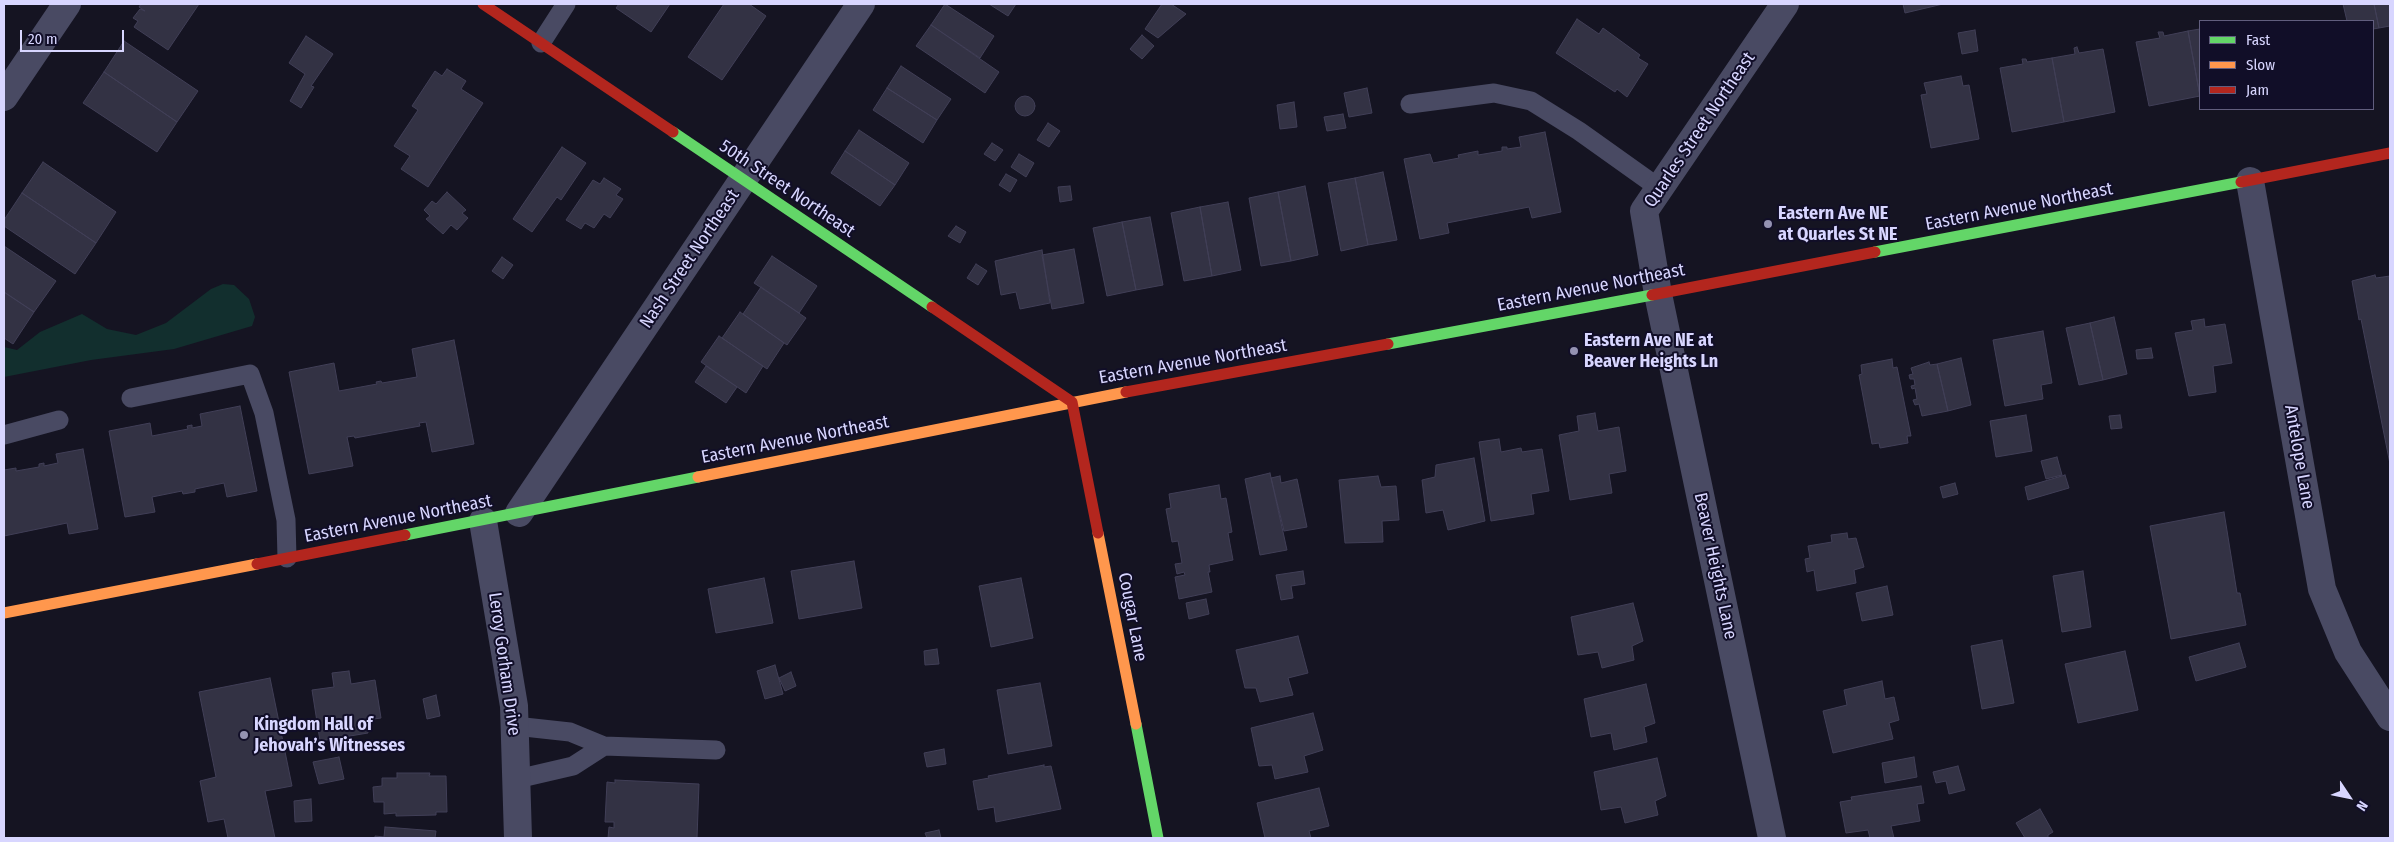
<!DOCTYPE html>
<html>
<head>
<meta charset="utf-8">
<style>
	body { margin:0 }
	#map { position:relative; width:2394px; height:842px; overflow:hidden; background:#151422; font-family:"Fira Sans Condensed",sans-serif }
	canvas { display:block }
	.frame { position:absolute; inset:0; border:5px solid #d8d6ff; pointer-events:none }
	.legend { position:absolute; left:2199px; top:20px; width:175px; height:90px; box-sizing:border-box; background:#110e28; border:1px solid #615e7e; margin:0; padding:6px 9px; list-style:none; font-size:15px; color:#d8d6ff }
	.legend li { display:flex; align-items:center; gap:10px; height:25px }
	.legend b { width:25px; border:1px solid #615e7e }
	.north { position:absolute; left:2324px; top:772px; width:50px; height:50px; -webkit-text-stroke:4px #110e28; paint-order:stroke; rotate:124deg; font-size:14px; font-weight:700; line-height:20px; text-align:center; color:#d8d6ff }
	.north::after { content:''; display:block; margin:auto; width:18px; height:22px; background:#d8d6ff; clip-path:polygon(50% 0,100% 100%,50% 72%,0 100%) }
	.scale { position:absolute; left:20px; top:30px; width:104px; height:22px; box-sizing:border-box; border:2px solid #d8d6ff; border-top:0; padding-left:6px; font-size:15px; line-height:18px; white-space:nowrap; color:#d8d6ff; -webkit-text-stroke:4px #110e28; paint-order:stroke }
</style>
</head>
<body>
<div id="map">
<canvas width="2394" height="842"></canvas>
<div class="frame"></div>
<ul class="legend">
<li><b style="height:6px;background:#63d668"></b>Fast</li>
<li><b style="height:6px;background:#ff974d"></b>Slow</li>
<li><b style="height:6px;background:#b3261e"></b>Jam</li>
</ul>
<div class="north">N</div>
<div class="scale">20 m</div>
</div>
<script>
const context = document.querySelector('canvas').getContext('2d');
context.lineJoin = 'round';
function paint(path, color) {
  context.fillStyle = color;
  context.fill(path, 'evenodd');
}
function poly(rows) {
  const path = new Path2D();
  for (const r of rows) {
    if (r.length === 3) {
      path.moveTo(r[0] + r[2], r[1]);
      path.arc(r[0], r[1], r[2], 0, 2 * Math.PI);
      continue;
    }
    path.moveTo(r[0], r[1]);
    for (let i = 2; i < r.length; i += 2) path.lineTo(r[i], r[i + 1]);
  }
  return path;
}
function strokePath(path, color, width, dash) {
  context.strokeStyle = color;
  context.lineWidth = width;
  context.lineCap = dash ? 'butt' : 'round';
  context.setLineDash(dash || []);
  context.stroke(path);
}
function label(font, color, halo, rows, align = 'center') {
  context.font = font + ' "Fira Sans Condensed",sans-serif';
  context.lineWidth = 4;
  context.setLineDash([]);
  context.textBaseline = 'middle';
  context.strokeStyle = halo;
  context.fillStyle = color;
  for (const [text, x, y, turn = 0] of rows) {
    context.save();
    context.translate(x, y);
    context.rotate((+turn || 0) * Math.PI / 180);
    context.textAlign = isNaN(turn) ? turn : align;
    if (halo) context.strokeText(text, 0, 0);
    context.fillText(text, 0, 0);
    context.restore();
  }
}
paint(poly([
	[223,284,234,285,249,299,255,317,252,326,174,349,91,360,4,377,4,347,17,350,40,332,82,314,107,329,136,335,166,323,211,289]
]), '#122f2e');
const building = poly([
	[141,4,199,4,168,50,134,27,138,21,133,18,140,9,145,11,139,7,141,4],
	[619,4,670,4,651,32,616,8,619,4],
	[724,4,749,4,766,16,722,80,688,57,724,4],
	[945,4,994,36,980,58,931,25,945,4],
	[989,4,1016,4,1008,16,989,4],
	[1162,4,1171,4,1186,14,1158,38,1145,29,1162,4],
	[1903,4,1943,4,1905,13,1903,4],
	[2343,4,2374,4,2379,28,2373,29,2373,21,2347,21,2343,4],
	[2374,4,2390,4,2390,26,2379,28,2374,4],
	[1577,19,1599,34,1603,28,1640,55,1638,58,1648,64,1627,97,1617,89,1615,92,1556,53,1577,19],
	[931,25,999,72,985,93,916,46,931,25],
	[2200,29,2200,96,2188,31,2200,29],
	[1975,30,1978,51,1962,54,1958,33,1975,30],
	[2188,31,2200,96,2149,106,2136,42,2160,38,2158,32,2163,32,2164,36,2188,31],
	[1142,35,1154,46,1142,59,1130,49,1142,35],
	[306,36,333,54,311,86,314,87,301,108,290,101,305,74,289,63,306,36],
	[124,41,198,91,177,122,104,72,124,41],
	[2077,47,2079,53,2103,49,2115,112,2064,122,2052,58,2075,54,2074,48,2077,47],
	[2052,58,2064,122,2012,132,2000,68,2023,64,2022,59,2026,59,2027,62,2052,58],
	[901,66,951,99,937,120,887,88,901,66],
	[447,69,466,81,461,89,483,103,428,187,401,169,410,156,394,146,418,110,412,106,435,71,442,76,447,69],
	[104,72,177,122,157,152,83,103,104,72],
	[1961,76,1963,86,1969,85,1979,139,1931,148,1921,95,1927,94,1924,83,1961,76],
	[887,88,937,120,923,143,873,110,887,88],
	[1367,88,1372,113,1349,117,1344,93,1367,88],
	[1025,106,10],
	[1294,102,1297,127,1280,129,1277,105,1294,102],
	[1343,114,1346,128,1327,131,1324,117,1343,114],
	[1048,123,1060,131,1049,147,1037,140,1048,123],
	[859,130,909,163,895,185,845,151,859,130],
	[1545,132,1561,212,1532,218,1529,207,1447,223,1449,233,1420,239,1404,159,1430,154,1433,163,1459,158,1458,155,1478,151,1478,155,1502,151,1502,147,1507,147,1507,149,1521,147,1519,137,1545,132],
	[992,143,1003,150,995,161,984,154,992,143],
	[562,147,586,163,561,200,557,197,532,232,513,219,562,147],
	[845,151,895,185,880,206,831,173,845,151],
	[1019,154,1034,163,1026,177,1011,167,1019,154],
	[43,162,116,212,96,243,22,193,43,162],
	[1383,172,1397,240,1368,245,1355,178,1383,172],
	[1006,174,1017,180,1010,192,999,185,1006,174],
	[604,178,621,189,616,195,623,199,610,218,604,214,594,228,585,223,581,229,566,220,593,180,600,184,604,178],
	[1355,178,1368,245,1341,251,1328,183,1355,178],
	[1070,186,1072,200,1060,202,1058,187,1070,186],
	[1305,186,1318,255,1291,261,1278,192,1305,186],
	[447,192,466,210,462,213,468,218,457,230,451,225,443,234,426,219,430,216,424,210,432,201,436,204,447,192],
	[1278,192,1291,261,1261,266,1249,198,1278,192],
	[22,193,96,243,75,274,4,226,4,220,22,193],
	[1228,202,1241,270,1212,276,1200,207,1228,202],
	[1200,207,1212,276,1184,281,1171,213,1200,207],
	[1150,217,1163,285,1136,290,1122,222,1150,217],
	[1122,222,1136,290,1107,296,1093,228,1122,222],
	[956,226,966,232,960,243,948,236,956,226],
	[4,246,56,281,34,312,4,292,4,246],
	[1074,249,1084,303,1052,309,1042,255,1074,249],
	[1042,250,1050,303,1020,309,1016,292,1001,295,995,261,1042,250],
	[772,256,817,286,799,313,754,283,772,256],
	[502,257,513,265,503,279,492,271,502,257],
	[976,264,987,271,978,285,967,278,976,264],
	[2375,275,2376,278,2390,276,2390,464,2361,319,2359,320,2352,281,2375,275],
	[761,287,806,318,787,345,743,314,761,287],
	[4,292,34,312,13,344,4,338,4,292],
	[740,312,784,343,767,369,722,338,740,312],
	[2114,317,2127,374,2103,380,2090,323,2114,317],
	[2204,319,2205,327,2225,324,2232,363,2213,366,2216,392,2189,396,2175,333,2193,330,2191,321,2204,319],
	[2090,323,2103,380,2079,385,2066,328,2090,323],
	[2043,331,2052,383,2041,385,2043,399,2005,406,1993,340,2043,331],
	[719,336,763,366,746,393,701,362,719,336],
	[454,340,474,444,432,452,426,422,419,423,420,426,355,438,354,436,347,437,353,466,309,474,289,372,334,363,339,391,377,384,376,382,381,381,382,383,417,377,412,349,454,340],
	[2151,348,2153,358,2137,359,2136,350,2151,348],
	[1961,358,1971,405,1948,411,1937,364,1961,358],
	[1892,359,1893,368,1897,367,1911,436,1907,436,1908,443,1880,448,1879,443,1872,444,1859,375,1862,374,1861,365,1892,359],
	[1929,362,1930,365,1937,364,1948,411,1922,416,1919,404,1915,405,1913,400,1917,399,1915,388,1912,389,1911,386,1915,385,1914,379,1910,379,1909,375,1913,374,1911,368,1929,362],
	[706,366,737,387,726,403,695,382,706,366],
	[240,406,257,491,227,497,224,483,195,489,195,492,183,494,182,491,152,497,155,512,125,517,109,431,150,423,152,436,188,429,187,426,192,425,192,428,202,426,200,414,240,406],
	[1595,413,1598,431,1619,427,1626,471,1609,474,1612,493,1570,500,1559,435,1579,431,1577,416,1595,413],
	[2026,415,2032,451,1996,457,1990,421,2026,415],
	[2120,415,2122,428,2111,429,2109,416,2120,415],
	[1499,439,1501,452,1521,448,1522,452,1542,449,1549,491,1531,494,1534,514,1491,521,1479,442,1499,439],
	[83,449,98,529,69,534,67,523,4,536,4,470,16,468,16,471,39,467,39,464,44,463,44,466,58,463,56,454,83,449],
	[2057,457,2062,475,2046,479,2041,461,2057,457],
	[1474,458,1485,521,1448,530,1443,510,1426,513,1422,480,1435,477,1436,465,1474,458],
	[1270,473,1287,550,1260,555,1245,479,1270,473],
	[2065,475,2069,488,2028,500,2025,487,2065,475],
	[1280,476,1281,483,1297,479,1307,527,1284,531,1271,478,1280,476],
	[1378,476,1381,487,1396,486,1399,520,1382,521,1383,542,1345,543,1339,480,1378,476],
	[1955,483,1958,494,1943,498,1940,487,1955,483],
	[1219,485,1221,499,1226,498,1232,532,1228,533,1233,560,1209,565,1210,572,1208,572,1212,592,1179,599,1175,577,1185,575,1184,572,1177,574,1175,564,1182,563,1178,541,1172,542,1166,509,1171,508,1169,494,1219,485],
	[2224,512,2237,593,2240,593,2246,625,2171,639,2150,526,2224,512],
	[1847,533,1848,539,1856,538,1864,567,1854,570,1856,583,1817,591,1814,570,1807,572,1805,559,1810,558,1808,546,1832,542,1831,535,1847,533],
	[854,561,862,608,799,619,791,571,854,561],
	[1303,571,1305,584,1291,586,1293,598,1281,600,1276,575,1303,571],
	[2083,571,2091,627,2062,632,2053,576,2083,571],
	[764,578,773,623,716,633,708,589,764,578],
	[1021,578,1033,638,991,647,979,586,1021,578],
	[1887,586,1893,615,1862,621,1856,593,1887,586],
	[1206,599,1209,614,1189,619,1186,603,1206,599],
	[1633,603,1643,641,1632,646,1634,660,1602,668,1598,652,1578,655,1571,617,1633,603],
	[1298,636,1308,673,1288,678,1293,695,1260,702,1256,688,1245,688,1236,650,1298,636],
	[2002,640,2014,703,1982,709,1971,646,2002,640],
	[2239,643,2246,667,2196,681,2189,657,2239,643],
	[937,649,939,664,925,665,924,651,937,649],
	[2125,651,2138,710,2078,723,2065,664,2125,651],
	[775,665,783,694,765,699,757,671,775,665],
	[349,671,351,684,375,680,381,718,366,720,368,733,320,741,312,690,334,687,332,673,349,671],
	[791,672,796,686,785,691,779,678,791,672],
	[270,678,292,786,265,791,275,838,228,838,224,819,208,822,200,781,216,777,199,692,270,678],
	[1882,681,1885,699,1894,697,1899,720,1889,723,1893,739,1833,753,1823,711,1847,705,1844,690,1882,681],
	[1040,683,1052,746,1008,754,997,690,1040,683],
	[1646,684,1655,723,1644,727,1647,742,1614,750,1611,733,1591,737,1584,699,1646,684],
	[436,695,440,716,427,719,423,699,436,695],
	[1313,713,1323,750,1304,756,1308,772,1275,779,1272,765,1259,766,1251,728,1313,713],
	[944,749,946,764,927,767,924,753,944,749],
	[339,757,344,779,319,784,313,762,339,757],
	[1914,757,1917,777,1885,783,1882,763,1914,757],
	[1657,758,1666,796,1655,801,1658,815,1625,823,1621,807,1601,810,1594,772,1657,758],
	[1044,765,1044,767,1051,766,1061,809,996,822,994,807,978,810,973,781,989,778,988,776,1044,765],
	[1958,766,1965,790,1949,794,1946,781,1936,783,1933,772,1958,766],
	[397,773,430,773,429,776,446,776,447,812,436,812,436,815,396,816,396,813,384,814,384,802,374,802,373,787,382,786,382,778,397,778,397,773],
	[615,780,699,784,697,838,608,838,609,827,614,828,614,822,605,822,607,782,615,783,615,780],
	[1921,786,1924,803,1917,804,1920,821,1891,826,1894,838,1870,838,1868,830,1846,833,1840,802,1852,800,1851,797,1921,786],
	[1319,788,1329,826,1309,831,1311,838,1265,838,1257,803,1319,788],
	[311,799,312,821,295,822,294,801,311,799],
	[2040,809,2053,832,2048,835,2048,838,2025,838,2016,823,2040,809],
	[385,827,436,831,435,838,375,838,375,836,384,837,385,827],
	[939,830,941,838,927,838,925,833,939,830]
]);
paint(building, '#333244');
strokePath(building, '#413f57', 1);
strokePath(poly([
	[541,43,566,4],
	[1410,104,1494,93,1531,101,1579,131,1659,188],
	[131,398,250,374,264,413,286,520,287,558],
	[4,435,59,420],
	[515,726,570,732,604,746,573,766,517,779],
	[604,746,716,750]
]), '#494a63', 19);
strokePath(poly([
	[4,97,67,4],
	[2250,181,2322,589,2348,652,2390,717],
	[519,513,861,4],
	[483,521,514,706,518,838],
	[1772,838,1658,294,1644,211,1785,4]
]), '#494a63', 28);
strokePath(poly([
	[673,132,932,307],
	[1875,252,2241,182],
	[1388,344,1652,295],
	[405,535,698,477],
	[1136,724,1158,838]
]), '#63d668', 11);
strokePath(poly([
	[698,477,1126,392],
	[1098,533,1136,724],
	[4,613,257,564]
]), '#ff974d', 11);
strokePath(poly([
	[483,4,673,132],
	[2241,182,2390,153],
	[1652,295,1875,252],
	[932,307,1072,402,1098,533],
	[1126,392,1388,344],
	[257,564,405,535]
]), '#b3261e', 11);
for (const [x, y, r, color] of [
	[1768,224,5,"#9492b2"],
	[1574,351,5,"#9492b2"],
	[244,735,5,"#9492b2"]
]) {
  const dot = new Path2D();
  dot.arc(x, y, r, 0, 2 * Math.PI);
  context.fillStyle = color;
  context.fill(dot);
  strokePath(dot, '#110e28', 2);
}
label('18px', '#d8d6ff', '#110e28', [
	["Quarles Street Northeast",1700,130,-56],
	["50th Street Northeast",787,189,34],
	["Eastern Avenue Northeast",2019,207,-11],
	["Nash Street Northeast",690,259,-56],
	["Eastern Avenue Northeast",1591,288,-11],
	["Eastern Avenue Northeast",1193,362,-10],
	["Eastern Avenue Northeast",795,440,-11],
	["Antelope Lane",2299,457,80],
	["Eastern Avenue Northeast",398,519,-11],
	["Beaver Heights Lane",1715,566,78],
	["Cougar Lane",1132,617,79],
	["Leroy Gorham Drive",504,664,82]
]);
label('bold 18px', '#d8d6ff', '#110e28', [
	["Eastern Ave NE",1778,214],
	["at Quarles St NE",1778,235],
	["Eastern Ave NE at",1584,341],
	["Beaver Heights Ln",1584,362],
	["Kingdom Hall of",254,725],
	["Jehovah’s Witnesses",254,746]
], 'left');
</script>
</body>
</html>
